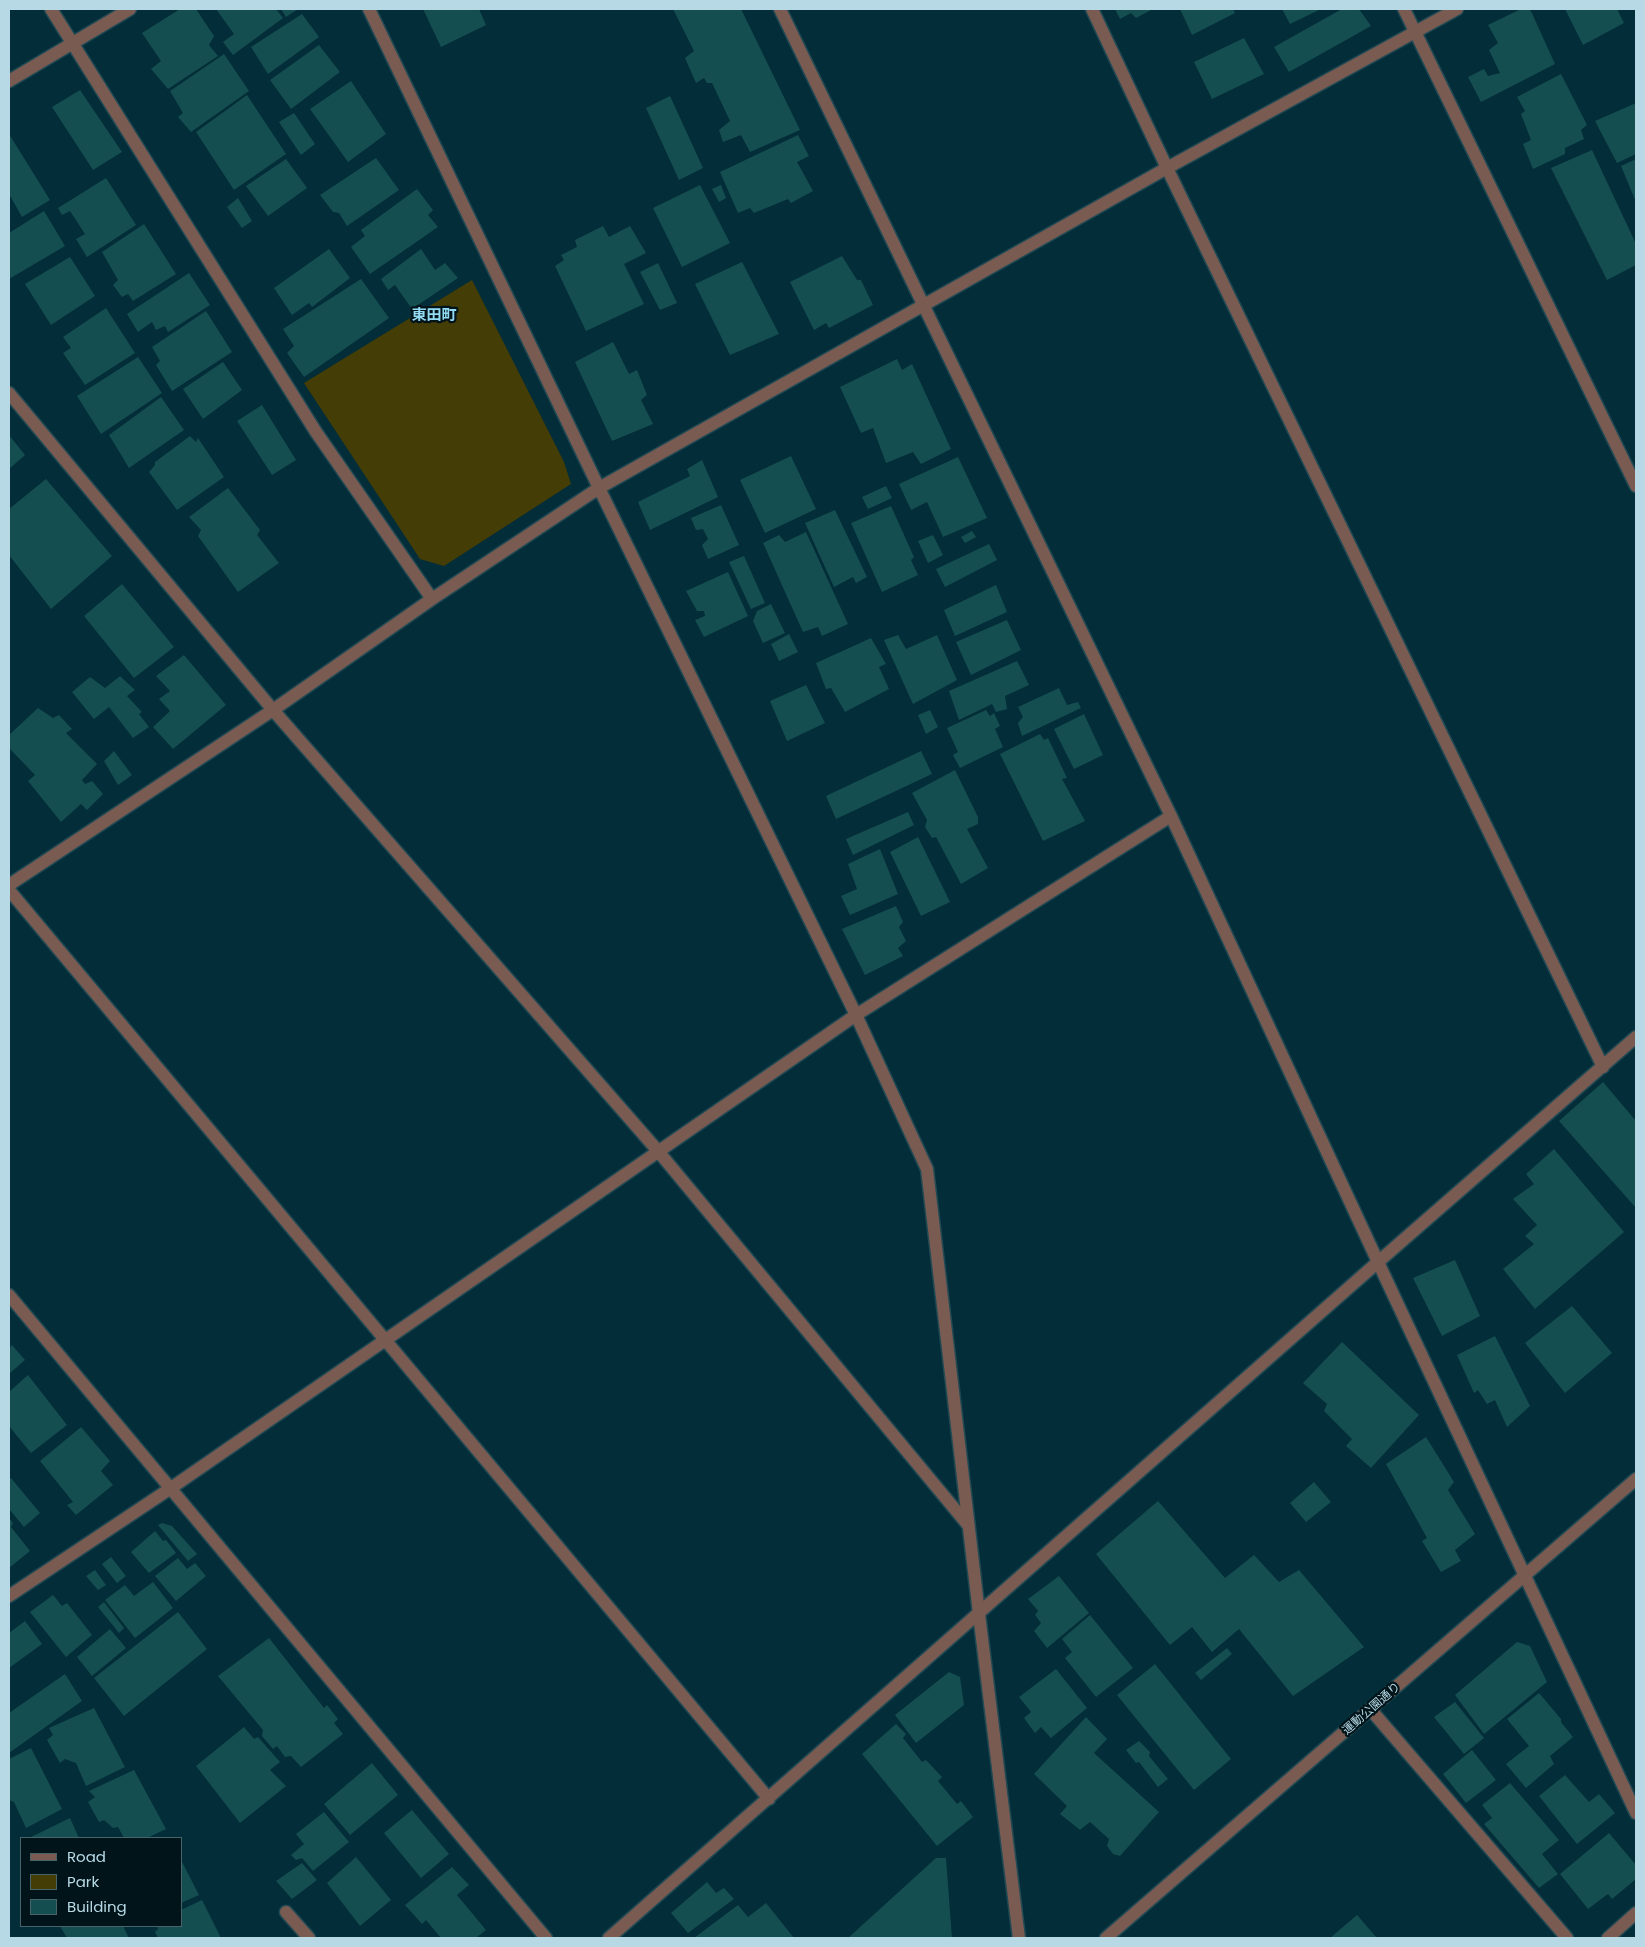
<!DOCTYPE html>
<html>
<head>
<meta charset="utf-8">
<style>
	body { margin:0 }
	#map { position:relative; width:1645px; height:1947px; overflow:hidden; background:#032d38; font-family:Poppins,sans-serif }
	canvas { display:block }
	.frame { position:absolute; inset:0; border:10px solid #b7d9e5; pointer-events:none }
	.legend { position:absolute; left:20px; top:1837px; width:162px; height:90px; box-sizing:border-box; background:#00141a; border:1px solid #49636b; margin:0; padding:6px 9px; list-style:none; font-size:15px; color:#b7d9e5 }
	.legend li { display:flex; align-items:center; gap:10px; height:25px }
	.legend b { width:25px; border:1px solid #49636b }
</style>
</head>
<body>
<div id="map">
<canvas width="1645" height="1947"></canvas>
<div class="frame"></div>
<ul class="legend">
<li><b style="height:6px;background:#795b51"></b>Road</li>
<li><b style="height:14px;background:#453d06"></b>Park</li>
<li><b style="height:14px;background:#154e51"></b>Building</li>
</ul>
</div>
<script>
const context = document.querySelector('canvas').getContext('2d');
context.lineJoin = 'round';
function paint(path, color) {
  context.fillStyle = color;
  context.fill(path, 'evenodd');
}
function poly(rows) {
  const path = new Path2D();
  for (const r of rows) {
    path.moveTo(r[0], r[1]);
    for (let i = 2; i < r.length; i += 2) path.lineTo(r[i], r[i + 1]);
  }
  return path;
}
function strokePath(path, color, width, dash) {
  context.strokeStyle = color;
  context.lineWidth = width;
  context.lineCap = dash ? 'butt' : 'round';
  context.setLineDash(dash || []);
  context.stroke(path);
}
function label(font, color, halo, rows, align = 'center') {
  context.font = font + ' Poppins,"Noto Sans JP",sans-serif';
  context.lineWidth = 4.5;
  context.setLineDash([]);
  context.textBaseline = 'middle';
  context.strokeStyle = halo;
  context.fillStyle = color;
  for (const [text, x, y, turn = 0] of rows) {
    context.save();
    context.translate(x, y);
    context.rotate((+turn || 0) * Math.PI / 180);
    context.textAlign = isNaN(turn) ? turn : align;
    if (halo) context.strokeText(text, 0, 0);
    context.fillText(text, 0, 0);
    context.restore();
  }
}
paint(poly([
	[472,280,564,462,571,484,444,566,420,559,304,383]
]), '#453d06');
paint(poly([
	[180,9,196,9,214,36,209,45,218,56,168,89,151,69,161,61,142,33],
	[216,9,276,9,283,18,233,55,223,42,234,34],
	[281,9,298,9,286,17],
	[423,9,479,9,486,25,441,47],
	[673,9,741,9,800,130,750,152,741,135,723,142,719,130,730,121,712,83,707,83,704,78,696,83,685,58,694,51],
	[1115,9,1153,9,1136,18,1131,13,1120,19],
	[1180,9,1233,9,1235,13,1192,35],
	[1282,9,1321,9,1290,24],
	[1342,9,1359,9,1371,26,1289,72,1274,47],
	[1521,9,1530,9,1555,64,1481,102,1468,77,1484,69,1488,76,1500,73,1489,50,1498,43,1488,25],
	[1565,9,1617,9,1624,23,1583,45],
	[302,14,319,37,268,74,251,47],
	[1244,38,1264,74,1212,99,1194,62],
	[319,45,340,72,291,109,270,80],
	[224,54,249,91,191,132,178,117,183,113,170,91],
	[1561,74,1587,125,1581,130,1584,139,1565,148,1565,154,1533,169,1523,144,1531,140,1521,114,1525,111,1517,97],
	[351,81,386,134,348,162,310,109],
	[80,90,122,152,93,170,52,107],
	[247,95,286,154,234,190,196,132],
	[670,96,703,168,679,180,646,108],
	[1636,103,1636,154,1617,163,1595,121],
	[294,113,315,144,301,155,279,122],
	[9,134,50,200,22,217,9,194],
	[798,135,809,156,797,162,813,191,791,203,788,199,754,213,750,208,738,213,720,172],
	[1592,150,1636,244,1636,265,1607,280,1551,168],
	[376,158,399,190,347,226,339,213,333,212,320,195],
	[286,159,307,188,268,216,246,186],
	[1636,159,1636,202,1621,166],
	[106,178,136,225,87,257,76,239,85,234,70,211,62,215,58,208],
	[700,185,730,243,682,267,653,208],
	[721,185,726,198,719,202,712,189],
	[417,189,433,210,428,215,438,227,370,274,351,247,365,236,361,230],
	[238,198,252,221,242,228,227,207],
	[44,211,65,246,9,279,9,233],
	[144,224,176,274,133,301,128,294,122,297,113,285,118,280,102,252],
	[603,226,609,237,630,226,646,253,624,264,644,304,586,331,555,266,564,260,561,255,577,247,575,240],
	[329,249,350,278,312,307,309,303,292,315,274,288],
	[421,249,435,270,445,263,458,278,412,309,395,285,388,290,381,279],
	[842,256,857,280,861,280,873,305,829,328,826,323,814,330,790,282],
	[70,257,95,296,51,325,25,284],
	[742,262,779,334,730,355,695,284],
	[658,263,677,303,660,310,640,272],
	[189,273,210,305,168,332,165,326,156,330,152,322,138,332,127,314],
	[361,279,389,318,304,377,287,353,294,346,283,329],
	[106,308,135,353,85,385,63,353,71,348,63,337],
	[206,311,232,352,172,391,156,365,160,361,152,347],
	[613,342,629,374,637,370,647,395,641,400,653,424,612,441,575,362],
	[138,357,162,393,101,434,77,396],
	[897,359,902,370,912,364,951,449,921,464,913,452,886,463,873,428,861,433,840,387],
	[223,362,242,390,203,419,183,389],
	[161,397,184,430,129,468,109,435],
	[262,405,296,460,272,475,237,421],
	[9,435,25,455,9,469],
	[190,436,196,442,198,438,224,477,177,510,149,472,155,465,155,462],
	[791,456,816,509,765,533,740,480],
	[958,457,987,518,943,537,927,502,911,510,899,484],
	[702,460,718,497,650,530,638,502,690,476,687,469],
	[46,479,112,556,51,609,9,555,9,509],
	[886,486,892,498,868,509,862,497],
	[228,488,260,530,257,535,279,563,238,592,198,536,201,530,189,517],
	[721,505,739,545,708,559,702,545,708,539,703,529,696,530,691,518],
	[891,506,914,557,911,560,918,575,882,592,851,523],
	[835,510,867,577,856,583,853,577,834,587,805,523],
	[972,531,976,537,965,543,961,537],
	[806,532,848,624,822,636,818,627,803,632,763,543,779,535,785,542],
	[933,535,943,555,928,563,918,541],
	[989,544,997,560,945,587,936,569],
	[744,556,765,603,751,609,729,562],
	[728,572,748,616,704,637,695,620,705,616,704,611,697,611,686,591],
	[122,584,174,647,134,678,84,616],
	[996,585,1007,612,955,636,944,610],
	[771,604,785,633,763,643,753,621,757,611],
	[1007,620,1021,650,971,675,956,642],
	[789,634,798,652,779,661,771,644],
	[898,635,906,649,937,635,957,680,913,704,884,640],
	[871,638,886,664,879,667,889,689,845,712,831,688,826,689,816,663],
	[184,655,226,705,173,749,153,727,170,711,159,699,170,691,156,676],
	[1017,661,1029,685,1005,696,1007,709,996,712,992,704,959,720,949,691],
	[120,676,135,690,127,696,142,712,139,714,149,727,133,738,109,707,94,719,72,692,90,677,105,688],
	[806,685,825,723,787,741,770,701],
	[1059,688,1067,705,1078,702,1081,708,1022,736,1018,723,1023,717,1018,707],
	[38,708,53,718,59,715,72,729,66,733,97,764,82,780,85,784,92,781,103,794,87,810,81,804,61,822,28,781,35,775,9,748,9,735],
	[930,710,938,727,926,734,918,715],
	[986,710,990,716,994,713,1000,726,995,729,1003,747,960,768,953,755,958,752,947,728],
	[1084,714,1103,755,1074,769,1054,729],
	[1040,734,1044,740,1048,738,1067,778,1062,779,1085,821,1043,841,1000,754],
	[114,751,132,775,118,785,104,761],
	[921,751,932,774,836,819,826,796],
	[955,770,978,817,978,824,967,829,988,868,961,884,936,837,932,838,925,827,927,820,912,793],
	[908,812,914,825,853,855,846,839],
	[918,837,950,902,921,916,890,852],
	[880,849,898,894,850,915,841,896,857,889,848,864],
	[896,906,903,922,899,927,906,941,898,948,903,956,865,975,842,929],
	[1603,1082,1636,1121,1636,1208,1559,1121],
	[1554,1149,1624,1232,1535,1309,1503,1269,1534,1244,1525,1236,1537,1225,1513,1199,1534,1184,1526,1174],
	[1455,1260,1480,1316,1442,1336,1413,1278],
	[1572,1306,1612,1353,1565,1393,1525,1343],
	[1495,1336,1530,1406,1507,1427,1495,1400,1487,1404,1478,1390,1474,1393,1457,1355],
	[1342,1342,1419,1415,1371,1468,1346,1446,1352,1439,1324,1411,1327,1404,1303,1383],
	[12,1345,25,1360,9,1374,9,1348],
	[28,1375,67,1425,31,1453,9,1426,9,1392],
	[81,1427,110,1461,101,1471,113,1485,76,1515,67,1505,73,1502,40,1461],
	[1426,1437,1454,1482,1448,1490,1475,1534,1455,1550,1461,1561,1441,1572,1422,1541,1427,1538,1386,1464],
	[11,1478,40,1513,24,1527,9,1509,9,1479],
	[1314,1482,1331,1502,1306,1522,1290,1503],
	[1158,1501,1225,1578,1254,1555,1279,1582,1299,1570,1364,1647,1293,1696,1239,1629,1212,1652,1192,1627,1170,1645,1096,1554],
	[9,1518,13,1523,11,1527,30,1551,9,1568],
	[162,1523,172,1526,197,1554,188,1561,158,1525],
	[155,1531,163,1541,166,1540,176,1553,149,1573,131,1552],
	[111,1557,126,1576,117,1583,102,1564],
	[178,1558,187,1569,195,1563,206,1576,176,1601,155,1576],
	[95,1570,106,1585,98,1590,86,1576],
	[1059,1576,1089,1613,1047,1648,1034,1631,1041,1623,1035,1615,1038,1611,1028,1599],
	[153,1582,173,1608,135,1638,105,1600,125,1585,134,1596],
	[53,1595,62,1606,67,1603,92,1635,66,1657,30,1612],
	[104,1602,124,1628,119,1633,98,1607],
	[178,1612,207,1649,124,1716,94,1678],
	[1090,1615,1133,1668,1096,1697,1065,1658,1072,1652,1062,1639],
	[25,1621,42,1644,9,1668,9,1633],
	[110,1629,126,1648,92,1676,77,1657],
	[269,1638,324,1708,327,1705,338,1719,334,1723,343,1734,301,1767,291,1756,285,1757,277,1746,273,1749,262,1736,263,1730,218,1676],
	[1517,1642,1530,1646,1547,1682,1484,1734,1455,1695],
	[1227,1648,1232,1654,1201,1680,1195,1673],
	[1155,1664,1231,1759,1194,1790,1117,1695],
	[1056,1669,1087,1708,1051,1738,1041,1727,1035,1733,1024,1718,1031,1712,1019,1697],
	[949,1672,960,1677,964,1705,916,1743,895,1715],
	[65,1674,82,1701,9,1753,9,1713],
	[1539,1693,1561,1719,1561,1722,1573,1737,1550,1756,1554,1764,1526,1788,1506,1764,1529,1746,1507,1719],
	[1455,1702,1484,1738,1464,1754,1434,1717],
	[94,1708,125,1767,86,1786,76,1763,65,1759,60,1763,47,1740,53,1735,49,1728],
	[1086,1717,1107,1739,1094,1753,1159,1812,1120,1856,1113,1854,1107,1846,1109,1839,1090,1822,1080,1830,1060,1814,1067,1806,1034,1774],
	[896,1724,906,1734,903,1738,922,1762,926,1760,942,1777,938,1781,957,1804,961,1801,973,1817,937,1846,862,1754],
	[244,1727,254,1739,258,1737,280,1762,270,1770,286,1786,240,1823,196,1766],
	[1139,1741,1150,1752,1149,1756,1168,1779,1158,1787,1139,1762,1136,1763,1126,1750],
	[31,1748,62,1809,26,1828,14,1802,9,1800,9,1759],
	[1472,1750,1496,1780,1466,1803,1443,1774],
	[372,1763,398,1795,350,1835,324,1804],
	[134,1770,166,1829,147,1838,124,1838,118,1827,113,1828,104,1820,99,1822,88,1802,95,1797,89,1791],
	[1565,1775,1589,1802,1599,1794,1615,1813,1577,1844,1539,1796],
	[1510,1783,1559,1840,1542,1854,1558,1874,1539,1888,1484,1824,1492,1818,1482,1805],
	[412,1810,449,1854,421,1878,384,1833],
	[324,1812,349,1842,313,1871,302,1858,296,1860,291,1855,304,1844,296,1834],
	[70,1818,79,1838,29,1838],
	[1609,1833,1636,1865,1636,1879,1612,1899,1608,1894,1588,1909,1560,1874],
	[356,1857,391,1900,360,1926,327,1883],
	[936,1858,946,1858,952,1938,848,1938],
	[181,1860,199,1895,181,1903],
	[302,1863,317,1880,292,1899,276,1881],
	[452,1867,469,1885,457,1895,486,1930,476,1938,441,1938,426,1920,422,1924,405,1905],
	[707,1882,716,1893,724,1888,734,1899,688,1933,671,1913],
	[202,1900,221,1938,158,1938,155,1932,158,1929,157,1926,181,1926,181,1910],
	[766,1903,794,1938,694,1938,738,1905,748,1917],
	[1357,1915,1377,1938,1330,1938],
	[60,1926,123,1926,129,1938,67,1938]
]), '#154e51');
const minor = poly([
	[51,9,316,432,432,599],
	[369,9,599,488,856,1015,927,1169,979,1614,1019,1938],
	[780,9,1171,816,1378,1262,1636,1813],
	[1092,9,1167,168,1603,1067],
	[1404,9,1636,486],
	[9,81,130,9],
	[9,393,273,710,658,1151,968,1525],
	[9,885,273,710,432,599,599,488,1167,168,1457,9],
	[9,890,769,1799],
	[9,1295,546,1938],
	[9,1596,171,1488,856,1015,1171,816],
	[1371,1710,1567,1938],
	[286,1912,309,1938],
	[609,1938,1378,1262,1636,1037],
	[1106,1938,1636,1479],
	[1608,1938,1636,1913]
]);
strokePath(minor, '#204954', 15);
strokePath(minor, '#795b51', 12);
label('12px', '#b7d9e5', '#00141a', [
	["運動公園通り",1372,1709,-41]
]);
label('bold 15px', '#92dbf2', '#00141a', [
	["東田町",434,316]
]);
</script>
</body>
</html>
